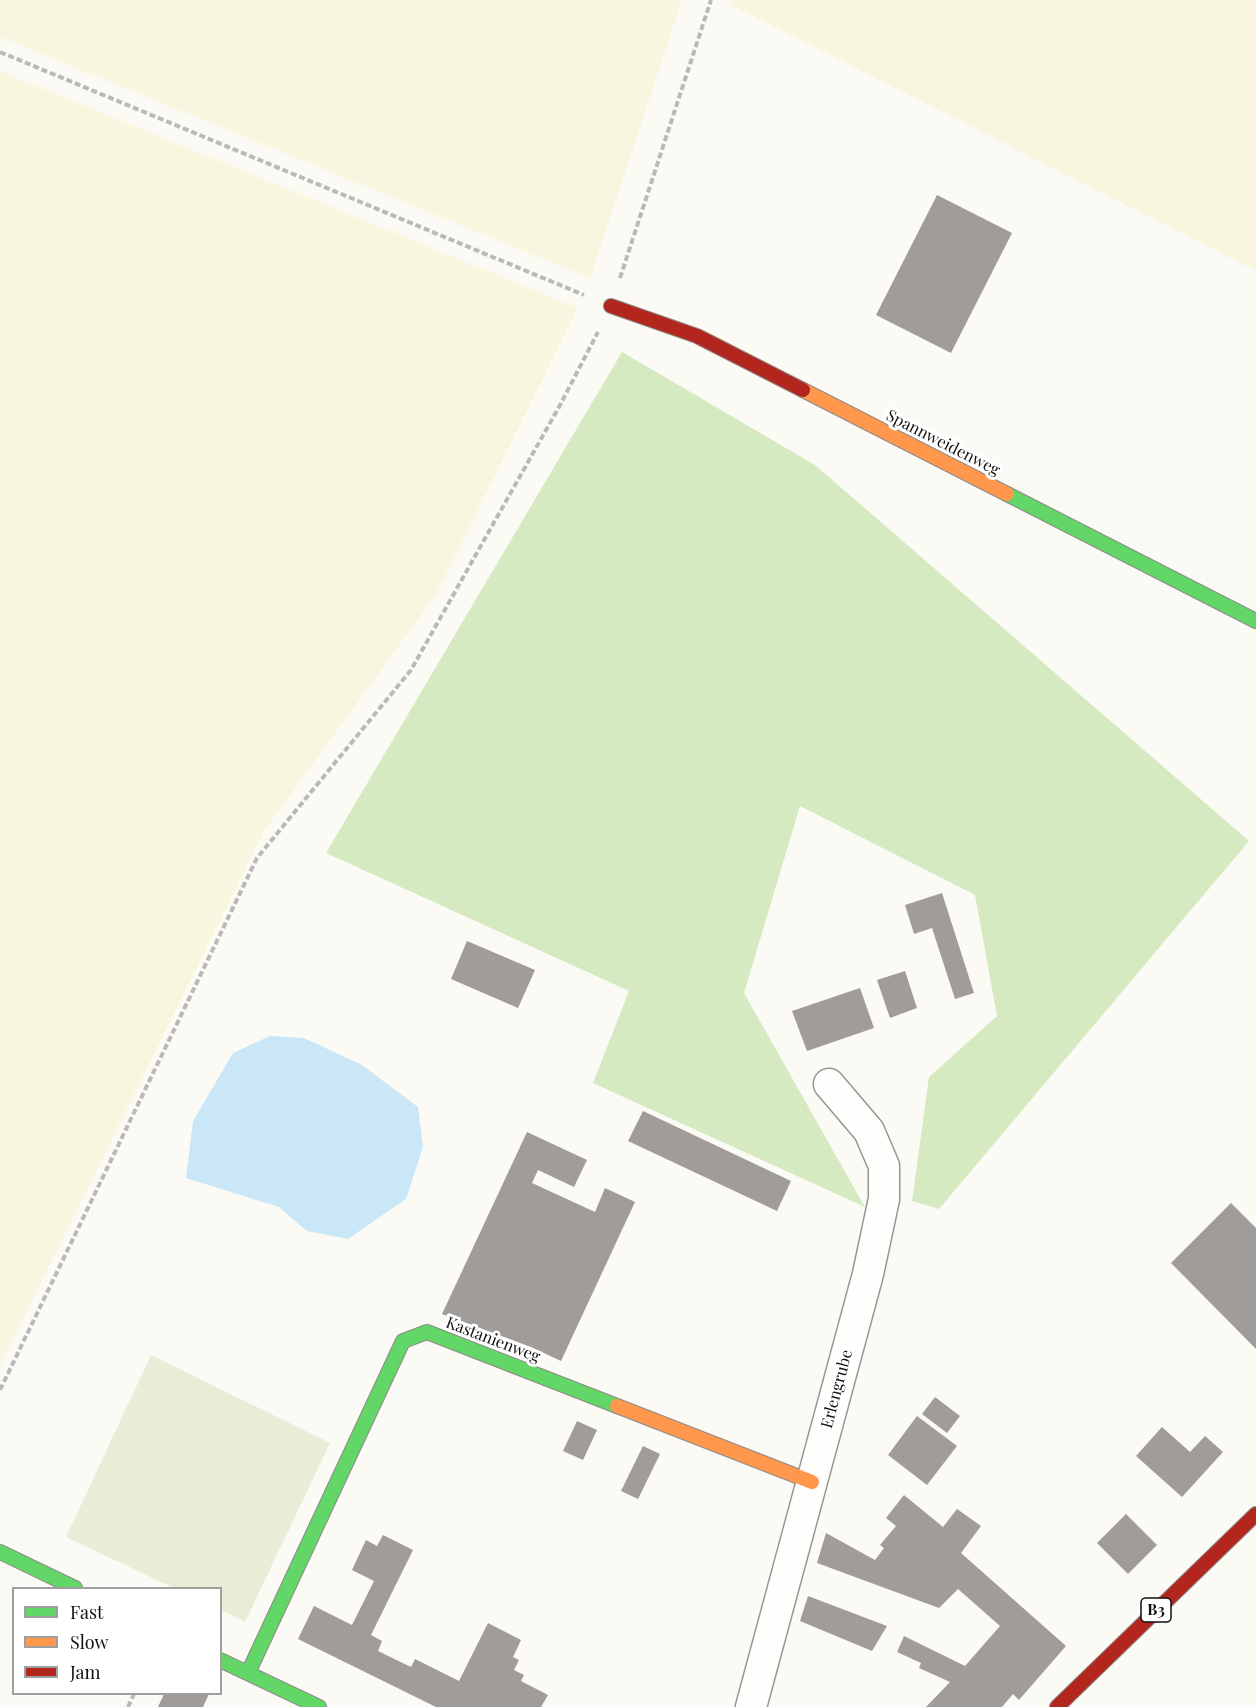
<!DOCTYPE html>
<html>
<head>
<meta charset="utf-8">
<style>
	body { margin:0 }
	#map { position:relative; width:1256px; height:1707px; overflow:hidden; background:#fcfaf4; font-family:"Playfair Display",serif }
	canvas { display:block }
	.legend { position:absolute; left:12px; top:1587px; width:210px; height:108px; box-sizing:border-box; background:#fff; border:2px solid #9f9f9f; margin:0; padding:8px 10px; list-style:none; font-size:18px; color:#0f0f0f }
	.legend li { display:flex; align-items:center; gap:12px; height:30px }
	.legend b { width:30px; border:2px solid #9f9f9f }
</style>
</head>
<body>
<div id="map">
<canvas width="1256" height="1707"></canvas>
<ul class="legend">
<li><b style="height:8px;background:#63d668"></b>Fast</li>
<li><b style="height:8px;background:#ff974d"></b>Slow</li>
<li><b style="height:8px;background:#b3261e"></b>Jam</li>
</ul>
</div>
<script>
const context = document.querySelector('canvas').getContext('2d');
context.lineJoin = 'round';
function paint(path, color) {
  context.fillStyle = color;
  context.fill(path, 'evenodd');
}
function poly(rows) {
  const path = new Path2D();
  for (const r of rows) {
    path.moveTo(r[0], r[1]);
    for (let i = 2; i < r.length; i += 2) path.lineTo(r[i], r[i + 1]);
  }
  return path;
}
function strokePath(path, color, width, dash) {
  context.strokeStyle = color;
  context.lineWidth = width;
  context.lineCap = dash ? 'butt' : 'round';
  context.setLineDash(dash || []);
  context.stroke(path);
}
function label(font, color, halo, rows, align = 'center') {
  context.font = font + ' "Playfair Display",serif';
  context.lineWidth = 6;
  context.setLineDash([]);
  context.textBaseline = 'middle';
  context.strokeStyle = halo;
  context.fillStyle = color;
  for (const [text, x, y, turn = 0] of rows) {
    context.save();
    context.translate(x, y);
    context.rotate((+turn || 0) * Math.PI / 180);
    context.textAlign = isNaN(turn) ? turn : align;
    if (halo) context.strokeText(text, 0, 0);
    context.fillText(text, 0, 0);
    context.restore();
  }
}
paint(poly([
	[0,0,682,0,590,278,0,37],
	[733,0,1256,0,1256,271,731,5],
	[0,71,578,308,436,595,264,831,0,1366]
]), '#f9f6e0');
paint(poly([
	[622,352,815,465,1249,841,939,1209,912,1201,929,1077,997,1016,975,895,800,806,744,993,865,1207,593,1083,629,991,326,853]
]), '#d6eac1');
paint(poly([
	[151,1355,330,1443,245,1622,221,1610,220,1588,174,1588,66,1537]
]), '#e8edd7');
paint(poly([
	[270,1036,304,1038,362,1065,418,1107,423,1147,406,1199,348,1239,307,1231,279,1207,186,1178,193,1121,233,1053]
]), '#c9e7f7');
paint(poly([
	[937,195,1012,233,951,353,876,315],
	[942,893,974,993,955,999,932,928,914,934,905,905],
	[467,941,535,970,518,1008,451,979],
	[905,971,917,1008,890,1018,877,980],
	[860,988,874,1028,807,1051,792,1011],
	[643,1111,791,1181,777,1211,628,1141],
	[527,1132,587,1160,574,1187,538,1170,532,1183,595,1212,605,1188,635,1202,561,1361,531,1347,442,1314],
	[1231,1203,1256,1228,1256,1349,1171,1263],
	[935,1397,960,1416,947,1433,922,1414],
	[917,1416,957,1446,927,1485,888,1455],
	[577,1421,597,1430,583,1460,563,1451],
	[1162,1427,1190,1452,1205,1436,1223,1452,1182,1497,1136,1456],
	[643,1446,660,1454,638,1499,621,1491],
	[904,1495,943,1527,957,1509,981,1526,961,1553,1066,1646,1019,1700,1013,1694,1002,1707,926,1707,950,1682,919,1668,921,1663,897,1652,904,1636,965,1666,1000,1626,958,1589,939,1608,817,1563,826,1533,875,1560,884,1548,880,1545,896,1526,886,1518],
	[1126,1514,1157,1545,1128,1574,1097,1543],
	[383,1535,413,1550,371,1635,382,1641,378,1651,411,1667,415,1659,459,1681,488,1623,521,1640,513,1657,519,1660,514,1670,524,1675,521,1681,548,1695,541,1707,436,1707,298,1639,314,1606,352,1625,374,1581,352,1570,366,1540,377,1546],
	[808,1596,887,1626,872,1651,800,1621],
	[164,1694,209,1694,203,1707,158,1707]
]), '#9f9c99');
const street = poly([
	[751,1707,868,1274,884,1199,884,1166,869,1131,829,1084]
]);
const fast = poly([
	[1007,494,1256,621],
	[0,1552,75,1588],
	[220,1660,319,1707],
	[248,1673,403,1341,427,1332,617,1406]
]);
const slow = poly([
	[803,390,1007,494],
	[617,1406,812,1482]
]);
const jam = poly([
	[611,306,697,336,803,390],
	[1057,1707,1256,1514]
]);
strokePath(street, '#969592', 33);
strokePath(fast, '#8c8b89', 16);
strokePath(slow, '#8c8b89', 16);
strokePath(jam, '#8c8b89', 16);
strokePath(poly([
	[0,52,584,295],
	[620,278,711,0],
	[0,1390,257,858,411,670,559,407,598,332],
	[128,1707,134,1694]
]), '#b9b9b8', 4, [6, 3]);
strokePath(street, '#fffefd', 30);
strokePath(fast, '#63d668', 14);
strokePath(slow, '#ff974d', 14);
strokePath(jam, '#b3261e', 14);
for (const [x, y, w] of [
	[1156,1610,30]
]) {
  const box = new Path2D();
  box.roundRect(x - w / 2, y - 12, w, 24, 4.5);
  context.fillStyle = '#fff';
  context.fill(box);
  strokePath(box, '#0f0f0f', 1.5);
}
label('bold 15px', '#0f0f0f', null, [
	["B3",1156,1610]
]);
label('16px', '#0f0f0f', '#fff', [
	["Spannweidenweg",943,443,27],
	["Kastanienweg",493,1340,21],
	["Erlengrube",837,1389,-75]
]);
</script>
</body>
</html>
